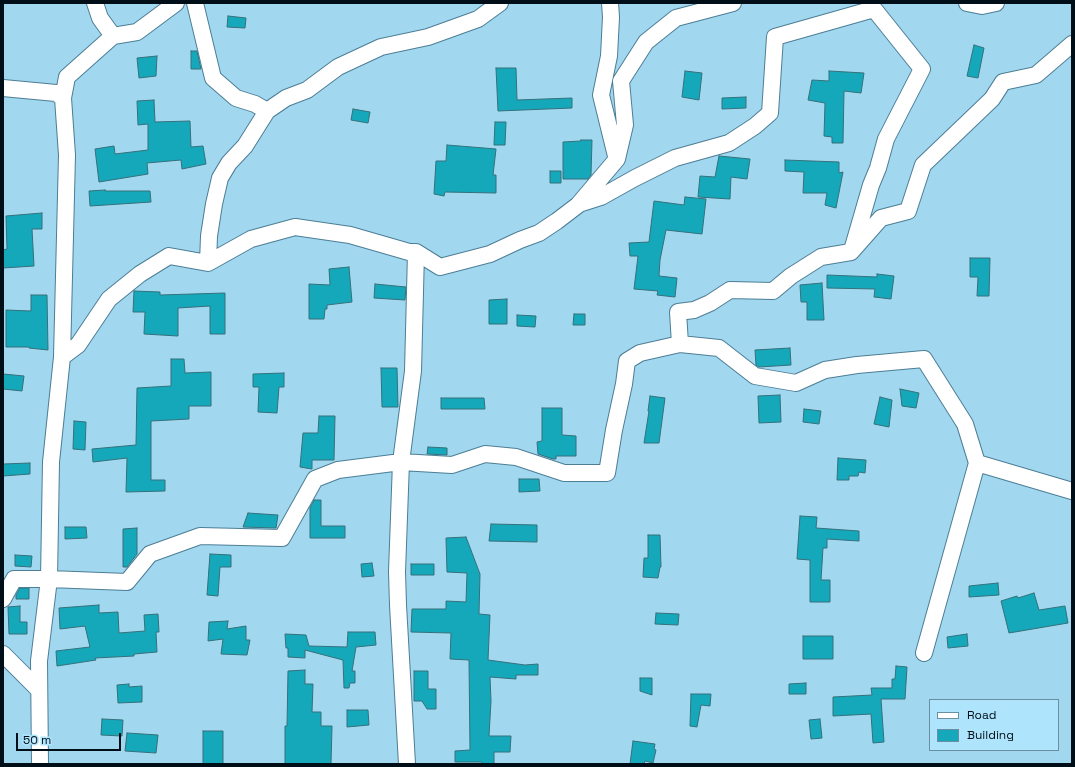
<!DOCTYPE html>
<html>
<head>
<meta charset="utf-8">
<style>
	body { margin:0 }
	#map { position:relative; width:1075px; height:767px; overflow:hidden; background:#a2d7f0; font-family:"Space Grotesk",sans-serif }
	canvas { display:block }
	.frame { position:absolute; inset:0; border:4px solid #000f17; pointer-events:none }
	.legend { position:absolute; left:929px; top:699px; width:130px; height:52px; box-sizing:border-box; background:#afe4fd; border:1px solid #698fa1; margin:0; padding:5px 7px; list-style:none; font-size:12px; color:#000f17 }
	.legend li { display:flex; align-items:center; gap:8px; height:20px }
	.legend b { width:20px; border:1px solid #698fa1 }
	.scale { position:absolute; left:16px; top:733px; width:105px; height:18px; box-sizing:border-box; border:2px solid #000f17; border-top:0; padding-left:5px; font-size:12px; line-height:14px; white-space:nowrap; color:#000f17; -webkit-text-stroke:3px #afe4fd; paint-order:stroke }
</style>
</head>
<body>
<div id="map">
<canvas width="1075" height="767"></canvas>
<div class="frame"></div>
<ul class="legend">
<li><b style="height:5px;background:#fff"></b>Road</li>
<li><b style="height:11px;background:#15a8ba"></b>Building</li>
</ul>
<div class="scale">50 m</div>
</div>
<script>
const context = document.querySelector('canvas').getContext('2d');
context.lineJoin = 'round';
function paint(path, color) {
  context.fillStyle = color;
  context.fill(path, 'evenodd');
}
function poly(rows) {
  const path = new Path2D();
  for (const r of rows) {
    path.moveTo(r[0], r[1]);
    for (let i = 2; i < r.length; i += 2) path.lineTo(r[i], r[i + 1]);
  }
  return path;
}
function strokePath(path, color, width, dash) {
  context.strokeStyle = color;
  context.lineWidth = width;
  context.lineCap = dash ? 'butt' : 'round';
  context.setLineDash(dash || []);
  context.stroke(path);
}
const building = poly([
	[228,16,246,18,245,28,227,27,228,16],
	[974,45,984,48,978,78,967,76,974,45],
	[191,51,197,51,201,69,191,69,191,51],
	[157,56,156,76,139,78,137,58,157,56],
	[496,68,516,68,517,100,572,98,572,108,498,111,496,68],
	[685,71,702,73,699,100,682,97,685,71],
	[829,71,864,73,861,93,844,91,843,143,832,143,832,137,824,136,825,103,808,100,812,80,829,81,829,71],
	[746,97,746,108,722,109,722,98,746,97],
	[154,100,155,122,190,121,191,147,203,146,206,164,182,169,181,160,147,163,148,174,99,182,95,149,114,146,115,154,148,150,148,124,138,125,137,101,154,100],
	[353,109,370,112,368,123,351,120,353,109],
	[495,122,506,122,505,145,494,145,495,122],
	[581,140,592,140,591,175,588,179,563,179,563,142,581,141,581,140],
	[447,145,496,149,493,175,496,175,496,193,445,192,444,196,434,194,436,161,446,161,447,145],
	[719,156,750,159,747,179,731,177,730,199,698,197,700,176,715,177,719,156],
	[785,160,839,162,839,173,843,172,836,208,825,205,827,193,803,193,804,172,785,171,785,160],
	[550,171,561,171,561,183,550,183,550,171],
	[105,190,105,191,150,191,151,202,90,206,89,191,105,190],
	[685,197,706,199,702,234,666,230,660,260,659,276,677,278,675,297,657,295,658,291,634,289,638,256,630,256,629,243,649,242,654,201,684,205,685,197],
	[42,213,42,229,32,229,34,266,3,268,3,250,7,249,6,216,42,213],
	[970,258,990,258,989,296,977,296,978,277,970,277,970,258],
	[349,267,352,302,327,305,327,309,325,309,324,319,309,319,309,284,330,285,329,269,349,267],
	[877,274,894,276,891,299,874,297,875,289,827,288,827,275,877,277,877,274],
	[822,283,824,320,807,320,807,302,801,302,800,285,822,283],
	[375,284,406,287,405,300,374,298,375,284],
	[134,291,160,292,160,295,225,293,225,334,210,334,210,306,178,308,178,336,144,334,145,312,133,312,134,291],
	[31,295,47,295,48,350,29,348,29,347,6,347,6,310,31,311,31,295],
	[507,299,507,324,489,324,489,300,507,299],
	[574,314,585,314,585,325,573,325,574,314],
	[517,315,536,316,535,327,517,326,517,315],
	[790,348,791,365,759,367,756,365,755,350,790,348],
	[171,359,184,359,185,373,211,372,211,406,189,406,189,419,151,421,151,480,165,480,165,491,126,492,127,458,93,462,92,449,136,445,137,388,171,386,171,359],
	[381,368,397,368,398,407,382,407,381,368],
	[284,373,284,387,279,387,277,413,258,412,259,387,253,387,253,374,284,373],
	[3,374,24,376,22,391,3,389,3,374],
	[900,389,919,393,916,408,902,406,900,389],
	[780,395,781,422,759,423,758,396,780,395],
	[650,396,665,398,659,443,644,443,649,411,648,411,650,396],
	[880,397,892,400,889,427,874,424,880,397],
	[441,398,484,398,485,409,441,409,441,398],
	[542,408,562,408,562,435,576,436,576,456,556,456,556,459,553,459,538,454,537,442,542,441,542,408],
	[804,409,821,411,819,424,803,422,804,409],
	[319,416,335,416,334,460,312,460,312,469,300,467,303,433,318,433,319,416],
	[74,421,86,422,85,450,73,449,74,421],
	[428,447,447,448,447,455,427,454,428,447],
	[838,458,866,460,865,473,859,472,858,476,849,476,849,480,837,480,838,458],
	[30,463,30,474,3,476,3,464,30,463],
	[519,479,539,479,540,491,519,492,519,479],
	[314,500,321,500,321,526,345,526,345,538,310,538,310,508,314,500],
	[248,513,278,515,276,528,243,527,248,513],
	[800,516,817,517,816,528,859,531,859,541,827,539,827,548,823,548,821,580,830,580,830,602,810,602,810,560,797,559,800,516],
	[491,524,537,525,537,542,489,541,491,524],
	[65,527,86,527,87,538,65,539,65,527],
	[137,528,137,554,127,567,123,567,123,529,137,528],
	[648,535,660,535,661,567,660,567,658,578,643,577,644,558,648,558,648,535],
	[466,537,480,574,479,614,490,615,488,660,525,665,538,664,538,675,516,675,516,679,490,677,491,701,489,736,511,736,510,752,494,752,494,764,482,764,482,762,455,762,455,751,470,750,469,660,450,659,451,633,411,632,412,609,446,609,446,601,466,602,467,573,447,572,446,538,466,537],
	[210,554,231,555,231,567,220,567,218,596,207,595,210,554],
	[15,555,32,556,31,567,15,566,15,555],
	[372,563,374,576,362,577,361,564,372,563],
	[411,564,434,564,434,575,411,575,411,564],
	[998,583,999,595,969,597,969,586,998,583],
	[20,588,29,588,29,599,16,599,16,595,20,588],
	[1034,593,1039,610,1065,606,1068,623,1009,633,1001,601,1017,596,1018,598,1034,593],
	[99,605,99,613,118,612,119,633,145,631,144,615,158,614,159,632,156,632,157,652,134,654,134,656,95,658,96,660,57,666,56,651,90,647,85,626,60,629,59,608,99,605],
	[20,606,20,622,27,622,27,634,9,634,8,607,20,606],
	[656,613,679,614,678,625,655,624,656,613],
	[228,621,227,629,246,626,246,640,250,640,247,655,221,654,223,639,208,641,209,622,228,621],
	[348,632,375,632,376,645,356,647,352,671,355,671,355,683,350,683,349,688,344,688,343,660,305,650,305,658,288,657,288,648,286,648,285,634,306,635,309,646,347,647,348,632],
	[967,634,968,646,948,648,947,637,967,634],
	[803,636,833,636,833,659,803,659,803,636],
	[896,666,907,667,905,699,881,699,884,742,873,743,871,714,833,716,833,697,872,695,871,688,892,688,892,679,895,679,896,666],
	[305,670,305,684,313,684,312,712,321,712,321,726,332,726,331,764,285,764,285,726,287,726,288,671,305,670],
	[414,671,428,671,428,689,436,689,436,709,427,709,422,701,414,701,414,671],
	[640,678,652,678,652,695,640,691,640,678],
	[806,683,806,694,789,694,789,684,806,683],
	[129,684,129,687,142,686,142,702,118,703,117,685,129,684],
	[691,694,711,694,710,706,701,705,697,727,690,726,691,694],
	[347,710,368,710,369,725,347,727,347,710],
	[102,719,123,720,122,736,101,735,102,719],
	[820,719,822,738,811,739,809,720,820,719],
	[203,731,223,731,223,764,203,764,203,731],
	[127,733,158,735,156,753,125,751,127,733],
	[633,741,655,744,654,749,656,750,653,763,645,761,644,764,630,764,633,741]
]);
paint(building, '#15a8ba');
strokePath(building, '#34717a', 1);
const minor = poly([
	[195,3,213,78,236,98,255,104,267,111],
	[610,3,611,17,609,56,601,95,616,156],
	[967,3,982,6,996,3],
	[113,36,137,32,176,3],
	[3,88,56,93,63,98],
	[579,204,601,197,635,178,675,158,729,143,755,126,770,113,775,37,874,9,922,69,886,139,878,168,871,185,853,247],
	[208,263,209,236,214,204,220,178,229,163,245,146,267,111,286,98,307,90,338,67,381,47,428,37,478,19,500,3],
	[680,344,719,348,755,376,796,383,825,370,857,365,924,359,965,424,977,463,924,653],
	[62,357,78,345,109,299,140,274,169,256,208,263,251,239,295,227,350,235,409,252,416,252,440,267,490,254,520,240,539,233,557,221,578,205,617,159,625,125,621,81,646,42,676,18,733,3],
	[977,463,1072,491],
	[3,599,14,579,49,579,127,582,150,554,200,536,282,538,315,479,338,470,401,462,452,465,485,454,516,457,564,473,607,473,614,430,624,384,627,361,640,353,680,344,678,312,694,310,710,303,730,290,773,291,791,276,821,257,851,252,881,218,908,211,923,165,992,99,1003,82,1036,75,1072,44],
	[3,654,39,690],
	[40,764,39,661,49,579,51,462,62,357,67,155,63,98,67,77,113,36,100,18,95,3],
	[407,764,398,605,397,572,401,462,413,371,416,252]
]);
strokePath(minor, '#4c7e95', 18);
strokePath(minor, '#fff', 16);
</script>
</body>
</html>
